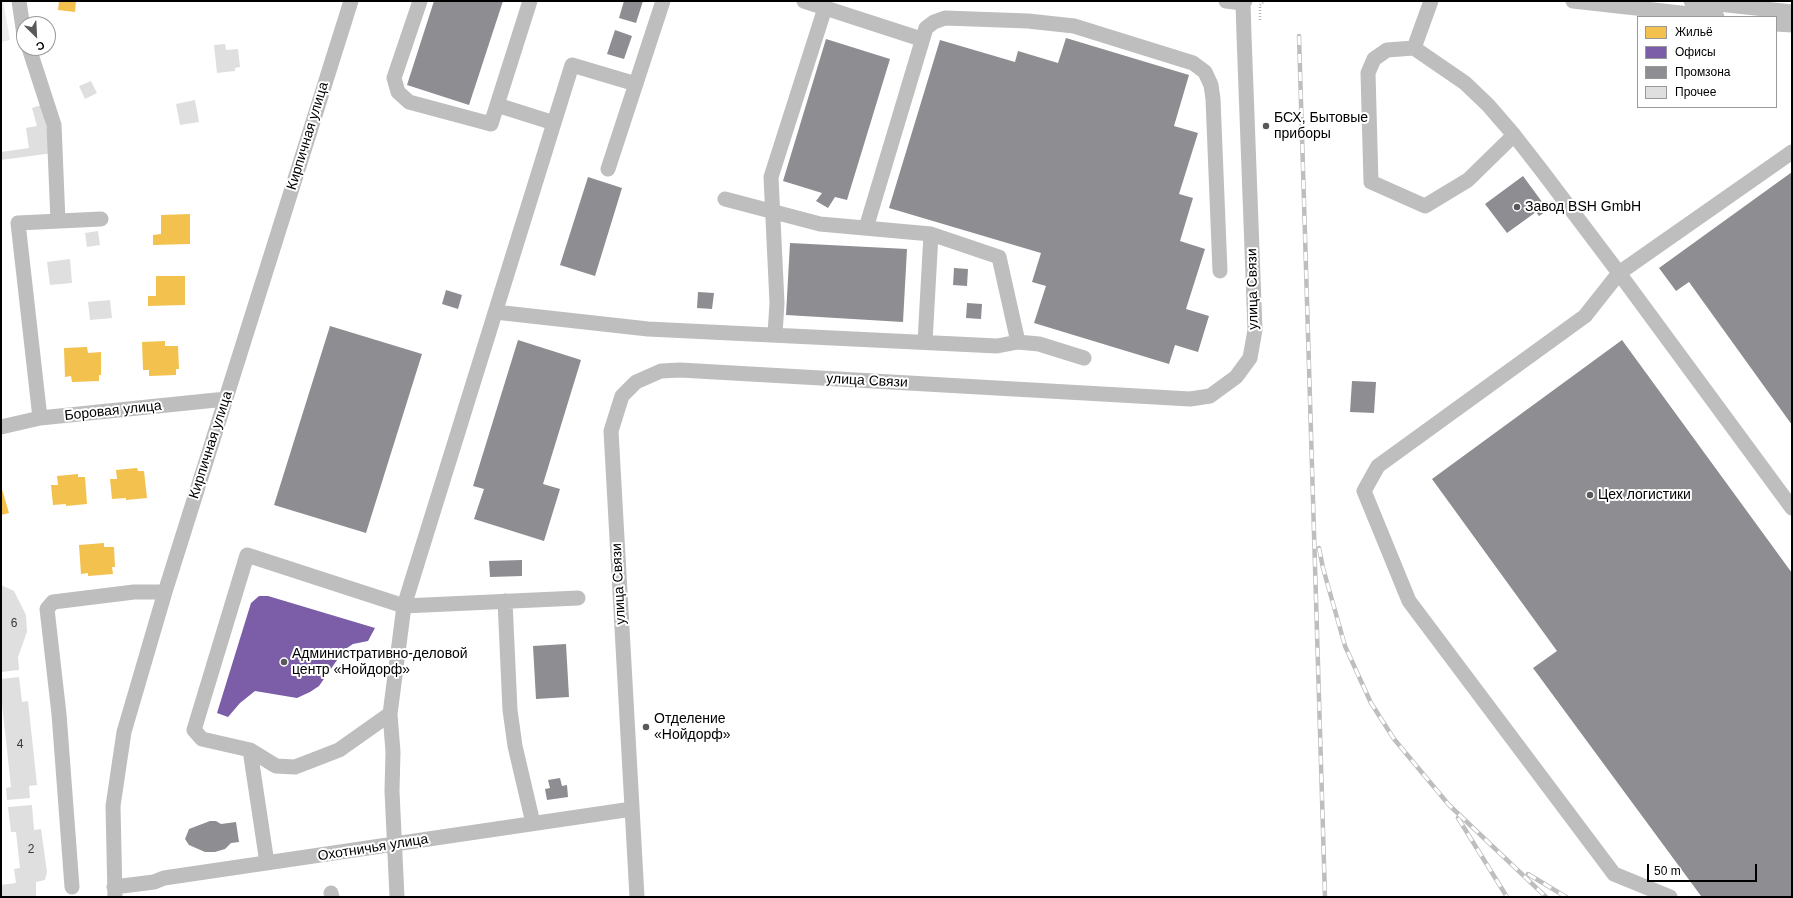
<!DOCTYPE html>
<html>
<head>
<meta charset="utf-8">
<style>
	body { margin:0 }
	#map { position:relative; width:1793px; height:898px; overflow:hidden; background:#fff; font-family:Helvetica,sans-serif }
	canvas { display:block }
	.frame { position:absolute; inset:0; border:2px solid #000; pointer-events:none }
	.legend { position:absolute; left:1637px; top:16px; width:140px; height:92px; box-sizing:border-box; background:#fff; border:1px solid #999; margin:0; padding:5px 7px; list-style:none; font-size:12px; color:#000 }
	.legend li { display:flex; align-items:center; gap:8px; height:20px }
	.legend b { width:20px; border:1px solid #999 }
	.north { position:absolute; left:16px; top:16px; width:40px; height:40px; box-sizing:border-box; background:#fff; border:1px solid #999; border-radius:50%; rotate:156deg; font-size:11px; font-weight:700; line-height:16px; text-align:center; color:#000 }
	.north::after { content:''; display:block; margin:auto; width:14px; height:18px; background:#595959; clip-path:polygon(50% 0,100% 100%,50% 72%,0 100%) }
	.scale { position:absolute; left:1647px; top:864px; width:110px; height:18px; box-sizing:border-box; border:2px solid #000; border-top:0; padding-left:5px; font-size:12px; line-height:14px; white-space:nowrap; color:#000; -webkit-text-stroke:3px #fff; paint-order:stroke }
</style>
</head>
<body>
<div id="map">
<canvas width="1793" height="898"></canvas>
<div class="frame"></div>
<ul class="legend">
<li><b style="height:11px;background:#f2c14e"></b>Жильё</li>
<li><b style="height:11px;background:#7b5ea7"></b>Офисы</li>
<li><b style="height:11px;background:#8d8d92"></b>Промзона</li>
<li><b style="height:11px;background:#dfdfdf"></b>Прочее</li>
</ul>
<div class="north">С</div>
<div class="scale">50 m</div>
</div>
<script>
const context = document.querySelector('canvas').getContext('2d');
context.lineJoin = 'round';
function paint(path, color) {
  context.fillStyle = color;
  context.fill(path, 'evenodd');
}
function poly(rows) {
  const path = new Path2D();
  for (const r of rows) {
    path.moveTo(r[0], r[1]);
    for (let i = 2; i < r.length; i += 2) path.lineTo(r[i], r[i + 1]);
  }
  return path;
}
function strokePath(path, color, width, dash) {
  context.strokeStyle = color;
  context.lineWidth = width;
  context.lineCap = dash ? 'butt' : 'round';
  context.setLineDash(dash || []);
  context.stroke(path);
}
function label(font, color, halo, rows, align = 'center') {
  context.font = font + ' Helvetica,sans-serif';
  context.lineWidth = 4;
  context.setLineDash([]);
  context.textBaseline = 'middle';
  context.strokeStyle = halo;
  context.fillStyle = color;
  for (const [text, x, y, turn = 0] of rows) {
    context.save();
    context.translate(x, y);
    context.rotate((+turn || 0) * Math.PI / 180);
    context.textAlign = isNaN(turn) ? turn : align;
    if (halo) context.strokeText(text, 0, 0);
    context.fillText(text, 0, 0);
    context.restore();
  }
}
paint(poly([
	[1,1,3,1,10,40,1,42]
]), '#ececec');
paint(poly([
	[59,1,76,1,75,12,58,10],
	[190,214,190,244,153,245,153,235,161,234,161,215],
	[156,276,185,276,185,305,148,306,148,296,156,296],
	[165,341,165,346,178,346,179,369,176,369,176,375,149,376,149,370,143,370,142,342],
	[87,347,88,353,101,352,101,375,99,375,99,381,72,382,71,376,65,377,64,348],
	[137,468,138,471,144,471,147,498,126,500,126,498,112,499,110,479,117,479,116,470],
	[78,474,78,477,85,477,87,504,66,506,66,504,53,505,51,485,58,485,57,476],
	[1,486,9,513,1,515],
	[104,543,104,547,114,547,115,567,112,567,113,574,88,576,88,573,81,574,79,545]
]), '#f2c14e');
paint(poly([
	[259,596,268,596,375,628,368,641,353,644,344,650,319,686,310,692,297,698,255,691,240,703,228,717,217,713,251,603]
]), '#7b5ea7');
paint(poly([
	[434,1,503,1,469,105,407,85],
	[624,1,643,1,636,23,619,18],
	[615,30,632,36,624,59,607,54],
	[1066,38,1189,75,1174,126,1198,133,1179,194,1193,198,1180,241,1205,249,1186,309,1209,316,1198,352,1175,345,1169,364,1034,323,1046,286,1032,282,1041,253,889,208,940,40,1015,62,1018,51,1058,63],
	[826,39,890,59,847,200,835,197,828,208,816,201,822,193,783,181],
	[1792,172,1792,425,1689,282,1676,291,1659,268],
	[1523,176,1548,210,1539,216,1536,212,1507,233,1485,204],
	[588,177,622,188,595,276,560,265],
	[790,243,907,249,903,322,786,315],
	[954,268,968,269,967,286,953,285],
	[446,290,462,295,458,309,442,304],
	[698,292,714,293,712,309,697,308],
	[967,303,982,304,981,319,966,318],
	[330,326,422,354,366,533,274,505],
	[518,340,581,360,543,484,560,489,544,541,474,519,484,489,473,486],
	[1622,340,1792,573,1792,897,1701,896,1533,668,1557,651,1432,479],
	[1352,381,1376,382,1374,413,1350,412],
	[522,560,522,576,490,577,489,561],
	[566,644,569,697,536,699,533,646],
	[560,778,562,786,567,785,568,797,547,800,545,789,550,788,548,780],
	[210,821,216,821,221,824,236,822,239,842,231,843,225,849,215,852,205,852,189,845,185,839,189,829]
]), '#8d8d92');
paint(poly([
	[225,44,226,50,238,49,240,67,235,68,235,71,217,73,214,45],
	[91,81,97,93,85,99,79,86],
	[195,100,199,122,180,125,176,104],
	[41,105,53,153,1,160,1,152,29,148,26,128,37,126,32,108],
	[98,231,100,245,87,247,85,233],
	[70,259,72,283,50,285,47,262],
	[110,300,112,318,90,320,88,302],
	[1,585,14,591,26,615,27,632,18,657,19,670,1,672],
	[19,677,22,702,28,701,37,785,29,786,30,798,7,800,6,788,11,787,2,704,1,704,1,679],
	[32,805,34,830,41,829,47,872,45,880,36,882,36,897,1,897,1,885,16,883,14,869,20,868,16,832,11,832,8,807]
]), '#dfdfdf');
strokePath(poly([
	[1260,20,1260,5,1265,1]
]), '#b9b9b9', 2.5, [1, 2]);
strokePath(poly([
	[19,1,24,35],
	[420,1,394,78,398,92,409,102,491,124,530,1],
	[804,1,921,39],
	[1226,1,1243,3],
	[1573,1,1717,17],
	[1691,1,1792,12],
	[1776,24,1792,25],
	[29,48,54,125,58,221],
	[1414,48,1431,1],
	[497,105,554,123],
	[1514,135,1468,180,1425,206,1371,182,1368,73,1374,59,1387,50,1414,48,1465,83,1488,105,1514,135,1542,171,1619,273,1792,508],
	[608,169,663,1],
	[725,199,820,224,931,234,999,257,1018,342],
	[866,228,926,28,934,22,945,18,1028,21,1074,26,1193,63,1205,72,1211,85,1213,99,1220,271],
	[495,312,648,329,997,346,1018,342,1039,344,1084,358],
	[775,334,777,303,771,177,825,8],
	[925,342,931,234],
	[40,418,18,223,101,219],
	[1,427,40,418,226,399],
	[505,601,510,710,515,746,533,823],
	[250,750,276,766,295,767,339,750,390,714],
	[267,863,250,750,202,739,194,730,247,555,404,606,578,598],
	[72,887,59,714,47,609,53,602,134,592,165,592],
	[114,887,154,882,164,878,632,809],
	[331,893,332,897],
	[115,897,113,806,124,732,165,592,351,1],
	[397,897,392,791,393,752,390,714,404,606,572,65,636,84],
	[637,897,611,431,622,396,636,382,661,371,680,370,1190,399,1210,396,1236,377,1250,358,1255,330,1244,35,1243,3,1245,1],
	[1670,897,1614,874,1409,601,1364,491,1378,466,1585,316,1619,273,1792,152]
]), '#bebebe', 15);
const rail = poly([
	[1299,36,1325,897],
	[1319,548,1323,568,1345,646,1371,703,1394,739,1449,805,1546,897],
	[1458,818,1507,897],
	[1528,874,1566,897]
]);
strokePath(rail, '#bebebe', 4.5);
strokePath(rail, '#fff', 3, [9]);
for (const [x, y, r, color] of [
	[1266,126,4,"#595959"],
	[1517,207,4,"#595959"],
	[1590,495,4,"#595959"],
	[284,662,4,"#595959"],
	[646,727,4,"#595959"]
]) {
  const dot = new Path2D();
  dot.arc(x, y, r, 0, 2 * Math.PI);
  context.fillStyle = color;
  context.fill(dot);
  strokePath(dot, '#fff', 1.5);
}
label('12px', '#383838', null, [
	["6",14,624],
	["4",20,745],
	["2",31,850]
]);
label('14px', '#000', '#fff', [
	["БСХ, Бытовые",1274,118],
	["приборы",1274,134],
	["Завод BSH GmbH",1525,207],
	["Цех логистики",1598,495],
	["Административно-деловой",292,654],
	["центр «Нойдорф»",292,670],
	["Отделение",654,719],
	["«Нойдорф»",654,735]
], 'left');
label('14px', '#000', '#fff', [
	["Кирпичная улица",308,136,-73],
	["улица Связи",1253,289,-91],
	["улица Связи",867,381,3],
	["Боровая улица",113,411,-6],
	["Кирпичная улица",211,445,-72],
	["улица Связи",619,584,-93],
	["Охотничья улица",373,848,-9]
]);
</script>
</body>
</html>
